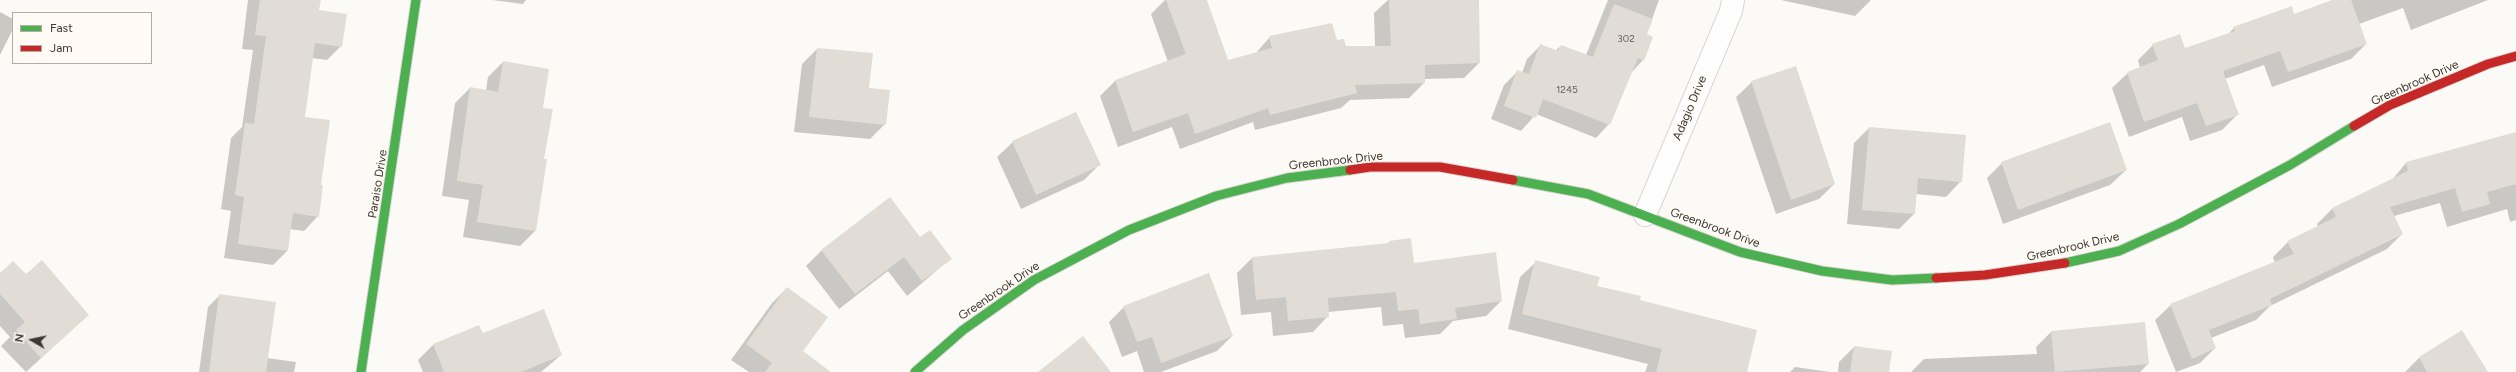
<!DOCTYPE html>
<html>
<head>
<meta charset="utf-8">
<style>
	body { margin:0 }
	#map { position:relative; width:2516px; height:372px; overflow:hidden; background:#fcfaf7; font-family:Figtree,sans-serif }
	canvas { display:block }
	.legend { position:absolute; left:12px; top:12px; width:140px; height:52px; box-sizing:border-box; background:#fffbf4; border:1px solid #b1ada6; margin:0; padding:5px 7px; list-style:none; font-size:12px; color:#3b3731 }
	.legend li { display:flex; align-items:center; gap:8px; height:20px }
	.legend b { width:20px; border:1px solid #b1ada6 }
	.north { position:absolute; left:12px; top:320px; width:40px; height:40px; -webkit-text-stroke:3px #fffbf4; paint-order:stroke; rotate:279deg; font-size:11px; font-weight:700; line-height:16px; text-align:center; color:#3b3731 }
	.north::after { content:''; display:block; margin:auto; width:14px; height:18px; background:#3b3731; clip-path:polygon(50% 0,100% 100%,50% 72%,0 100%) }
</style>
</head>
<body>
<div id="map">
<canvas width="2516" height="372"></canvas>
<ul class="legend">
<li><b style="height:5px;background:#4caf50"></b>Fast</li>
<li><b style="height:5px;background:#c62828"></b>Jam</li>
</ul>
<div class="north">N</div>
</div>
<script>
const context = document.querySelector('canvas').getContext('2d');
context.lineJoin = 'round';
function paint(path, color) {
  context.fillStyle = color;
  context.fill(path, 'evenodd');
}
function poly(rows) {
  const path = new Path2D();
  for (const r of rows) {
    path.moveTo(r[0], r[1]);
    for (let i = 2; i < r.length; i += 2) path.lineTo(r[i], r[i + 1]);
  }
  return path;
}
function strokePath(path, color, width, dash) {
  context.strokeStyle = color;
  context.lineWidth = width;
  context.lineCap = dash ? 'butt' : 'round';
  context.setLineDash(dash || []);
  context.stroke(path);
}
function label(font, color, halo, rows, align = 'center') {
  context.font = font + ' Figtree,sans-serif';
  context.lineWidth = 3.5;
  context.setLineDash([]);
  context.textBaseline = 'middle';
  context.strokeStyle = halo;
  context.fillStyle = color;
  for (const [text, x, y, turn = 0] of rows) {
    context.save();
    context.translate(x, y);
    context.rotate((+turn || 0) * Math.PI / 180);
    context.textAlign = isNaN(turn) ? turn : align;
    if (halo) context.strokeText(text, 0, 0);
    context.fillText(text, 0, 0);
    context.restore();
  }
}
paint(poly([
	[248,0,320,0,318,11,341,46,327,60,312,58,304,118,320,186,318,216,304,231,290,229,287,251,273,265,224,258,231,211,221,209,231,138,242,127,253,50,242,49],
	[492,0,526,0,523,4],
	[1165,0,1206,0,1227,61,1255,54,1270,37,1336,41,1345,47,1375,47,1374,13,1388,0,1478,0,1479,63,1464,78,1424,79,1424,83,1409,98,1350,100,1341,108,1255,130,1253,122,1180,149,1172,127,1118,147,1100,96,1115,81,1168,62,1151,14],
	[1608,0,1659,0,1646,35,1643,60,1631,73,1609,124,1596,138,1536,114,1521,131,1491,119,1504,85,1518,71,1522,73,1527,59,1540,46,1555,51,1561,46,1586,55],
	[1781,0,1871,0,1855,16],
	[2335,0,2488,0,2411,30,2403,8,2359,24,2366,44,2351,59,2272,87,2264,65,2225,79,2238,114,2222,130,2190,141,2182,117,2129,137,2112,88,2128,73,2140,68,2138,60,2153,45,2185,50,2227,35,2234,28,2294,15],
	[0,12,13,19,13,29,0,55],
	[817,49,868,89,885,124,870,139,794,132,802,64],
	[503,62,542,108,543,159,535,231,520,246,463,237,469,200,442,196,455,103,470,88,486,91,488,77],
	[1752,82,1834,184,1819,199,1776,214,1736,97],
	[1869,128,1961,181,1946,197,1916,194,1914,214,1899,229,1847,224,1854,143],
	[2516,133,2516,220,2510,222,2507,209,2447,227,2440,203,2394,216,2402,234,2387,249,2270,306,2256,320,2211,338,2215,348,2200,363,2176,372,2155,320,2171,305,2275,263,2273,257,2288,242,2318,227,2317,224,2332,209,2392,180,2406,163],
	[1013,142,1099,165,1084,180,1021,209,997,157],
	[2002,163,2126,170,2110,185,2003,224,1987,178],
	[889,199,920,238,950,259,907,296,888,271,839,309,806,266,821,251],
	[1389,242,1413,264,1501,301,1486,316,1453,321,1440,334,1405,338,1403,324,1383,326,1381,307,1328,312,1328,316,1313,332,1273,336,1271,312,1241,315,1237,273,1252,258,1387,244],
	[1536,262,1596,286,1639,300,1746,372,1645,372,1648,364,1508,329,1520,277],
	[0,274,26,276,88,315,26,372,1,346,10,337,0,326],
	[787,288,801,352,813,372,749,372,731,360,772,303],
	[220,295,267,358,296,362,294,372,199,372,208,307],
	[1124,307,1232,336,1217,351,1161,372,1144,372,1137,351,1122,357,1109,322],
	[2051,332,2148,364,2140,372,1911,372,1924,359,2037,354,2036,347],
	[2462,332,2486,372,2405,372,2419,358],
	[482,335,561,355,541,372,423,372,418,360,434,344],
	[1854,347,1888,372,1838,372,1839,362],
	[1795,367,1830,372,1790,372]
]), '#0003');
paint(poly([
	[260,0,321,0,319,10,347,14,342,47,315,43,305,117,330,120,321,185,323,185,319,217,293,213,288,251,238,244,244,197,235,195,245,123,254,124,266,36,255,35],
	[1166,0,1207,0,1228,60,1272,48,1269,36,1332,23,1337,40,1344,39,1346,46,1391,46,1389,0,1479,0,1480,63,1425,65,1425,83,1355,85,1357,93,1270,115,1268,108,1195,134,1188,113,1133,132,1115,80,1186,54],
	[2332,0,2351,0,2367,44,2288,72,2280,51,2223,71,2239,115,2206,126,2197,103,2144,122,2127,72,2158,60,2152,44,2180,34,2185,48,2235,31,2233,27,2292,6,2294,14],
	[1614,4,1653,19,1647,34,1653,37,1644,61,1638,58,1610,125,1543,99,1536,118,1504,106,1517,70,1529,74,1540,44,1558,51,1561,45,1593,57],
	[817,48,873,53,869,88,890,90,886,125,809,117],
	[503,61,549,69,543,108,553,109,544,159,547,159,536,231,477,222,483,185,457,181,470,87,498,92],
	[1796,66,1835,184,1791,200,1751,81],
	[1076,112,1101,165,1036,195,1012,141],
	[2110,122,2127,170,2018,210,2001,162],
	[1869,127,1966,135,1962,182,1918,178,1915,214,1862,210],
	[2516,132,2516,184,2487,192,2490,204,2462,212,2455,188,2390,207,2403,234,2270,299,2272,305,2209,330,2216,348,2192,359,2170,304,2294,254,2287,241,2336,217,2332,208,2408,171,2406,162],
	[890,197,920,237,930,230,952,259,922,281,904,257,855,294,821,250],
	[1411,238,1414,263,1496,252,1502,301,1455,308,1457,319,1420,324,1418,309,1398,311,1396,292,1328,298,1329,317,1288,321,1286,297,1256,300,1252,257,1389,243,1389,241],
	[42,260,89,315,41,358,16,330,25,322,0,294,0,273,13,261,26,274],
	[1535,260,1600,277,1597,286,1641,296,1640,300,1757,330,1747,372,1656,372,1662,349,1522,314],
	[1209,273,1233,336,1161,363,1152,337,1137,342,1123,306],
	[787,287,828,317,803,351,831,372,765,372,772,363,746,344],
	[219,294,276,302,266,372,209,372],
	[544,309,562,355,521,372,444,372,433,344,479,325,483,333],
	[2145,322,2149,364,2055,372,2051,331],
	[2462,330,2488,372,2427,372,2419,357],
	[1083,336,1111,372,1038,372],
	[1854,346,1892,351,1889,372,1850,372]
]), '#e1ddd6');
const street = poly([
	[1645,215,1731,11,1733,0]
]);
const fast = poly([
	[1513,180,1588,194,1740,252,1822,271,1892,280,1936,278],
	[2065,263,2119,251,2179,224,2290,165,2354,126],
	[361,372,416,0],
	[915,372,963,330,1034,280,1129,230,1216,196,1287,178,1350,170]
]);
const jam = poly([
	[2354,126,2390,105,2488,64,2516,56],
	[1350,170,1370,167,1440,167,1513,180],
	[1936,278,1985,275,2065,263]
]);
strokePath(street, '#d9d5d1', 24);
strokePath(fast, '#d9d5d1', 11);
strokePath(jam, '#d9d5d1', 11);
strokePath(street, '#fffefe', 22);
strokePath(fast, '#4caf50', 9);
strokePath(jam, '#c62828', 9);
label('10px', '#64605a', null, [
	["302",1626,39],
	["1245",1567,90]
]);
label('12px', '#3b3731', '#fffbf4', [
	["Greenbrook Drive",2415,83,-24],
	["Adagio Drive",1690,108,-67],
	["Greenbrook Drive",1336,161,-6],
	["Paraiso Drive",378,184,-81],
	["Greenbrook Drive",1715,228,20],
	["Greenbrook Drive",2073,247,-13],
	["Greenbrook Drive",999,291,-34]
]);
</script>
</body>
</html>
